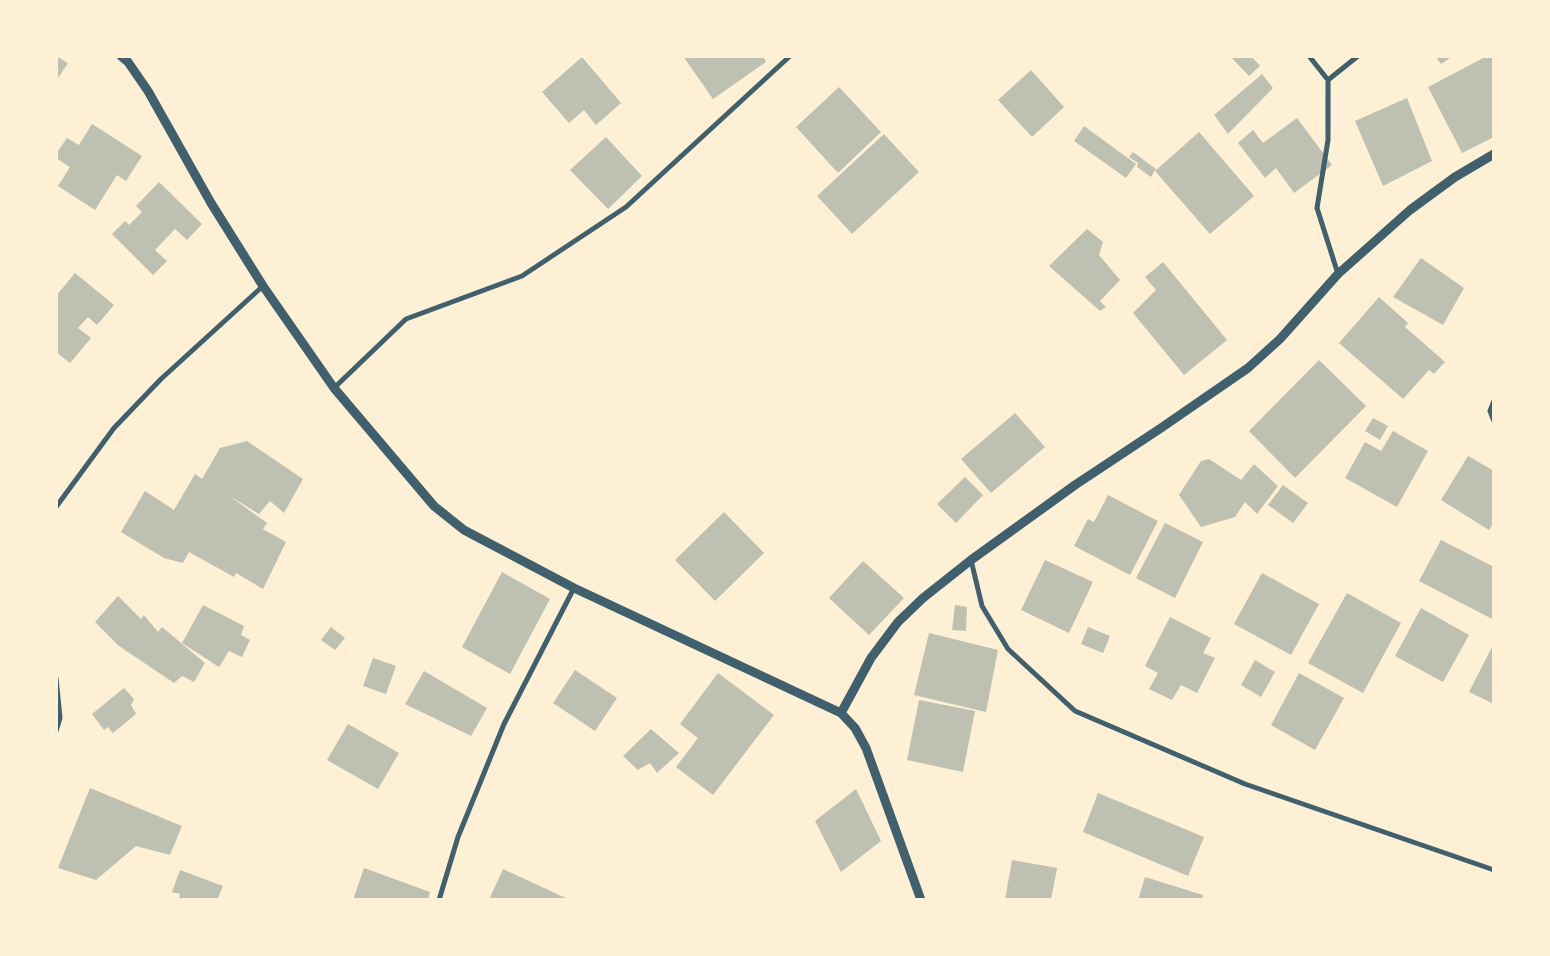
<!DOCTYPE html>
<html>
<head>
<meta charset="utf-8">
<style>
	body { margin:0 }
	#map { position:relative; width:1550px; height:956px; overflow:hidden; background:#fdf0d5; font-family:"Golos Text",sans-serif }
	canvas { display:block }
	.frame { position:absolute; inset:0; border:58px solid #fdf0d5; pointer-events:none }
</style>
</head>
<body>
<div id="map">
<canvas width="1550" height="956"></canvas>
<div class="frame"></div>
</div>
<script>
const context = document.querySelector('canvas').getContext('2d');
context.lineJoin = 'round';
function paint(path, color) {
  context.fillStyle = color;
  context.fill(path, 'evenodd');
}
function poly(rows) {
  const path = new Path2D();
  for (const r of rows) {
    path.moveTo(r[0], r[1]);
    for (let i = 2; i < r.length; i += 2) path.lineTo(r[i], r[i + 1]);
  }
  return path;
}
function strokePath(path, color, width, dash) {
  context.strokeStyle = color;
  context.lineWidth = width;
  context.lineCap = dash ? 'butt' : 'round';
  context.setLineDash(dash || []);
  context.stroke(path);
}
paint(poly([
	[56,56,68,63,58,78,56,77],
	[683,56,763,56,766,62,713,99],
	[1230,56,1251,56,1260,66,1249,76],
	[1435,56,1453,56,1441,64],
	[1487,56,1494,56,1494,137,1462,153,1428,87],
	[582,57,621,103,596,125,584,110,569,123,542,92],
	[1031,70,1064,107,1032,137,998,100],
	[1262,74,1273,88,1228,134,1214,115],
	[839,87,881,132,838,173,796,127],
	[1407,98,1432,161,1383,186,1355,121],
	[1297,118,1332,165,1294,193,1276,168,1265,178,1238,143,1253,130,1263,143],
	[92,124,142,156,126,181,117,175,95,210,58,186,70,167,56,158,56,154,67,138,79,145],
	[1084,126,1136,164,1126,178,1074,141],
	[1199,132,1254,196,1210,234,1155,171],
	[884,134,919,172,852,234,817,196],
	[606,137,642,176,608,209,570,170],
	[1133,152,1156,169,1151,177,1137,167,1138,163,1129,157],
	[159,182,202,224,187,240,175,229,155,250,167,261,153,275,112,234,125,221,129,225,142,212,136,206],
	[1087,229,1103,242,1099,255,1120,280,1100,301,1106,307,1100,311,1049,266],
	[1421,258,1464,288,1443,325,1393,297],
	[1163,262,1227,340,1184,375,1133,313,1156,290,1145,277],
	[75,273,114,305,97,325,88,317,78,328,91,338,70,363,56,352,56,296],
	[1379,297,1408,323,1405,327,1445,362,1434,374,1429,370,1403,399,1339,343],
	[1319,360,1366,406,1295,478,1249,431],
	[1015,413,1045,447,991,493,961,459],
	[1373,418,1388,426,1380,440,1365,431],
	[1393,431,1428,451,1397,507,1345,478,1365,442,1381,451],
	[247,441,303,479,284,513,270,501,259,514,228,495,267,523,263,529,286,542,263,589,236,573,234,577,189,552,183,563,164,558,121,532,145,491,174,510,195,474,202,479,220,448],
	[1468,456,1494,471,1494,522,1489,530,1441,500],
	[1209,459,1241,480,1254,464,1278,486,1257,514,1245,502,1235,517,1201,527,1179,495,1201,461],
	[965,477,983,495,956,523,937,504],
	[1283,485,1308,503,1293,523,1268,505],
	[1108,495,1158,521,1130,575,1074,546,1088,519,1094,522],
	[724,512,764,553,715,601,675,560],
	[1165,523,1203,542,1175,598,1136,578],
	[1441,540,1494,567,1494,620,1419,581],
	[1045,560,1093,582,1069,633,1021,610],
	[863,561,904,598,869,635,829,598],
	[502,572,550,599,510,674,462,647],
	[1262,573,1319,604,1291,655,1234,624],
	[1347,593,1401,623,1363,693,1308,663],
	[118,596,141,619,144,615,158,632,162,627,205,663,194,682,182,676,174,683,119,646,95,622],
	[203,605,244,626,241,635,250,640,242,657,229,651,219,667,182,643],
	[955,605,967,607,966,631,952,630],
	[1421,608,1469,635,1443,682,1395,656],
	[1170,617,1211,638,1203,653,1215,658,1197,693,1181,685,1172,700,1149,689,1158,673,1145,666],
	[331,627,345,638,335,650,321,640],
	[1088,627,1110,636,1103,653,1081,644],
	[929,633,998,650,986,712,914,695],
	[1494,643,1494,704,1469,692],
	[373,658,396,666,386,694,363,686],
	[1255,660,1275,672,1261,697,1241,685],
	[575,670,617,698,595,731,553,703],
	[424,671,487,708,471,736,405,704],
	[718,673,774,715,713,795,676,767,698,738,680,724],
	[1299,673,1344,698,1315,750,1271,725],
	[124,688,134,699,131,705,136,714,113,733,108,727,104,730,92,714],
	[919,700,975,711,963,772,907,760],
	[348,724,399,753,378,789,327,760],
	[651,729,679,753,657,773,650,763,638,770,623,756],
	[90,788,182,826,170,855,136,846,96,880,58,868],
	[856,789,881,841,841,872,815,821],
	[1098,793,1204,837,1188,876,1083,832],
	[1012,860,1057,868,1051,900,1005,900],
	[364,868,430,892,428,900,353,900],
	[503,869,570,900,489,900],
	[180,870,223,886,217,900,179,900,180,894,172,892],
	[1145,877,1203,895,1202,900,1138,900]
]), '#bec0b2');
strokePath(poly([
	[1309,56,1328,80,1328,140,1317,208,1338,274],
	[1328,80,1358,56],
	[334,388,406,319,522,276,626,207,790,56],
	[1494,401,1490,411,1494,421],
	[56,507,114,428,161,379,263,286],
	[971,560,982,606,1008,649,1075,711,1245,784,1494,870],
	[56,678,60,718,56,731],
	[439,900,458,837,504,724,574,588]
]), '#3f606c', 5);
strokePath(poly([
	[121,56,128,62,148,91,211,203,263,286,334,388,434,506,464,530,574,588,841,713,855,728,866,748,921,900],
	[841,713,871,658,898,622,923,598,971,560,1075,485,1161,428,1248,368,1280,339,1338,274,1410,210,1455,177,1494,154]
]), '#3f606c', 9);
</script>
</body>
</html>
